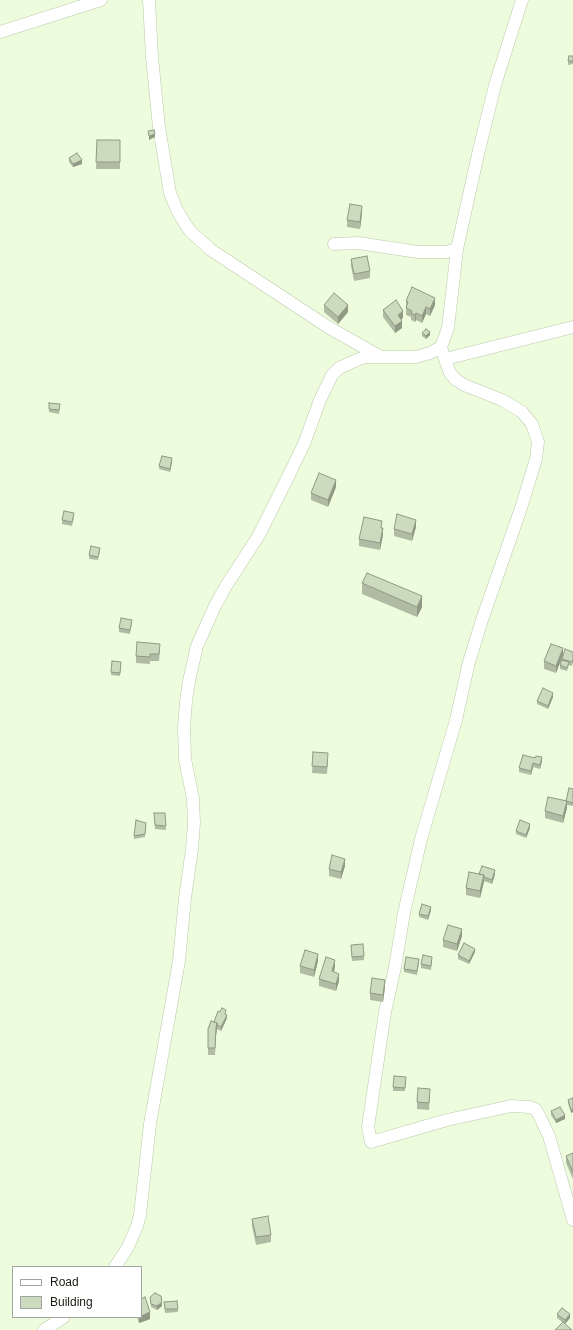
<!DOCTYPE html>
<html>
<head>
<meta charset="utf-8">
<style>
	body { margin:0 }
	#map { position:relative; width:573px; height:1330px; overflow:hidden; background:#edfcdd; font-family:Helvetica,sans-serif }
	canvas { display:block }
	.legend { position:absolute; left:12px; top:1266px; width:130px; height:52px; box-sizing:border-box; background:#fff; border:1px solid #a3a5a1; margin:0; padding:5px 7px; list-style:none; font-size:12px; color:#181d13 }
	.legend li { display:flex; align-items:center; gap:8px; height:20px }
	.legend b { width:20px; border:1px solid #a3a5a1 }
</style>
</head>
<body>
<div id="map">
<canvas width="573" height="1330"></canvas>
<ul class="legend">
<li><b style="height:5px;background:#fff"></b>Road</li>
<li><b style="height:11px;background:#ccdbbd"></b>Building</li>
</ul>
</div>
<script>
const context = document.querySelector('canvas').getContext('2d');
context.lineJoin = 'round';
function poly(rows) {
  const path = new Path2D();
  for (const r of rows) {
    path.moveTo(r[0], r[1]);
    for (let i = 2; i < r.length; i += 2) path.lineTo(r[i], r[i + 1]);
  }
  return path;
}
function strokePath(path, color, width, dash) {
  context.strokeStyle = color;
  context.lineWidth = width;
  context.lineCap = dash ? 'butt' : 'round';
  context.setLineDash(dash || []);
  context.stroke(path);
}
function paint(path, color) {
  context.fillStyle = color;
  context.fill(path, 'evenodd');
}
const street = poly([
	[149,0,152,57,159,127,170,193,177,210,184,222,190,231,211,250,328,327,379,356],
	[0,32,101,0],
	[334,244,358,243,418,252,446,252,457,249],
	[441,347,443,354,450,373,456,380,464,385,502,400,522,412,532,424,538,442,537,450,536,459,521,508,482,620,469,662,456,720,421,839,404,913,395,967,385,1012,368,1127,371,1142,447,1120,511,1106,530,1107,535,1109,539,1115,549,1136,573,1220],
	[445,359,573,327],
	[115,1267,128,1247,137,1226,140,1215,150,1124,179,961,185,898,192,849,194,823,193,799,185,759,184,728,186,701,189,681,197,646,215,606,226,586,259,535,287,479,304,444,320,400,332,375,339,368,359,359,366,357,416,357,430,353,441,347,448,328,457,249,479,150,495,85,522,0],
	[44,1330,64,1317]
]);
strokePath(street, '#bac9ab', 13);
strokePath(street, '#fff', 12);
paint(poly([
	[573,56,573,64,568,65,568,61],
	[97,140,120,140,120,169,96,169],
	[69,158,82,164,73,167,69,162],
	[362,213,360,229,347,227,347,220],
	[351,259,370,271,370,278,354,281,351,266],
	[406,301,435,305,430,316,426,314,422,323,416,320,415,322,411,320,411,317,406,315],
	[324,305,348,312,338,324,324,312],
	[383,310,403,318,401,319,402,328,395,333,383,317],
	[422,333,430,335,426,339,422,336],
	[60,408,59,414,49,412,49,409],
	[172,462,170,472,159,469,159,466],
	[336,487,328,507,311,500,311,493],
	[74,517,72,526,62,524,62,520],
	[416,527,412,541,394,536,394,529],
	[382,528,383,535,380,550,359,546,359,539],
	[100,551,98,560,89,559,89,555],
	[362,583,422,607,417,617,362,594],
	[132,623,130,634,119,632,119,628],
	[160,651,159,661,150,661,150,664,136,663,136,656],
	[573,652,573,662,572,666,569,665,567,671,560,669,560,665,562,659],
	[563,655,556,673,544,669,544,661],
	[121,666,120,676,111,675,111,672],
	[553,697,548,709,537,704,537,701],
	[313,752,328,760,327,774,312,773],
	[523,755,542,761,540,769,533,767,531,775,519,772,519,768],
	[573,789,573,806,567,805,567,808,563,823,545,818,545,811,566,801],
	[154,813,165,813,166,830,155,829],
	[146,823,145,837,134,839,134,836],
	[530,828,526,838,516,834,516,831],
	[345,866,341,879,329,876,329,869],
	[479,874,495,874,492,884,484,881,480,898,466,895,466,888],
	[431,910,428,920,419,917,419,914],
	[462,936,457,951,443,947,443,940],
	[351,945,364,956,364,960,352,961],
	[475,952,469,964,458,959,458,955],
	[432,960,431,970,421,968,421,964],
	[318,961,314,977,300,973,300,966],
	[419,963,417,975,404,972,404,969],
	[335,967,334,972,339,981,336,991,319,986,319,979],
	[385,987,383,1002,370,1000,370,993],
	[226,1014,227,1018,221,1031,217,1029,216,1035,215,1055,208,1055,208,1048,214,1022],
	[406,1080,405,1091,393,1091,393,1087],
	[430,1096,429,1110,417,1109,417,1102],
	[573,1098,571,1113,568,1103,568,1100],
	[551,1111,565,1119,556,1123,551,1115],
	[573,1153,573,1179,566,1163,566,1156],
	[252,1219,271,1235,271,1242,256,1245,252,1226],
	[150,1297,162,1306,157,1310,151,1307],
	[177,1301,178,1312,165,1313,164,1302],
	[557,1314,570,1318,565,1324,557,1318],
	[137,1317,141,1317,150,1319,139,1323]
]), '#afbca3');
paint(poly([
	[155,134,155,137,149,140,149,136],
	[82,160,82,164,73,167,73,164],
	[362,206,362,213,360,229,360,222],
	[435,298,435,305,430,316,430,309],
	[348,305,348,312,338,324,338,317],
	[426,307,426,314,422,323,422,316],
	[403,311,403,318,398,322,398,315],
	[416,313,416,320,415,322,415,315],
	[402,321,402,328,395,333,395,326],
	[430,332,430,335,426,339,426,336],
	[172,458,172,462,170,472,170,469],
	[336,480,336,487,328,507,328,500],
	[416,520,416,527,412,541,412,534],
	[383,528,383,535,380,550,380,543],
	[422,596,422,607,417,617,417,607],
	[563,648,563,655,556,673,556,666],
	[553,693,553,697,548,709,548,706],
	[542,757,542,761,540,769,540,765],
	[533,763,533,767,531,775,531,771],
	[567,801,567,808,563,823,563,816],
	[530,824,530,828,526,838,526,835],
	[345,859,345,866,341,879,341,872],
	[495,870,495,874,492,884,492,880],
	[484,875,484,882,480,898,480,891],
	[431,907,431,910,428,920,428,916],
	[462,929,462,936,457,951,457,944],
	[475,949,475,952,469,964,469,961],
	[318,954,318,961,314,977,314,970],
	[335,960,335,967,332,978,332,971],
	[339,974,339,981,336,991,336,984],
	[385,980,385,987,383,1002,383,995],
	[227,1015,227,1018,221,1031,221,1027],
	[217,1023,217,1030,216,1035,215,1055,216,1028],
	[573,1109,573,1112,571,1113,571,1110],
	[565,1115,565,1119,556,1123,556,1120],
	[162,1302,162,1306,157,1310,157,1306],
	[150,1312,150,1319,139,1323,139,1317,141,1317,141,1316],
	[570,1314,570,1318,565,1324,565,1320]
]), '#8f9984');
const building = poly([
	[569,56,573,56,573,61,568,61,569,56],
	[154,130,155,134,149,136,148,131,154,130],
	[97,140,120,140,120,162,96,162,97,140],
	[77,153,82,160,73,164,69,158,77,153],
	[350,204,362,206,360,222,347,220,350,204],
	[367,256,370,271,354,274,351,259,367,256],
	[412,287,435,298,430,309,426,307,422,316,416,313,415,315,411,313,412,311,406,308,408,302,406,301,412,287],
	[334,293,348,305,338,317,324,305,334,293],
	[396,300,403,311,398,315,402,321,395,326,383,310,396,300],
	[426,329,430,332,426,336,422,333,426,329],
	[49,403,60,404,59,410,49,409,49,403],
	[162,456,172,458,170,469,159,466,162,456],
	[319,473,336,480,328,500,311,493,319,473],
	[64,511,74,513,72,522,62,520,64,511],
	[397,514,416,520,412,534,394,529,397,514],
	[364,517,382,521,381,528,383,528,380,543,359,539,364,517],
	[91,546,100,548,98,557,89,555,91,546],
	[367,573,422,596,417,607,362,583,367,573],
	[121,618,132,620,130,630,119,628,121,618],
	[137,642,160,644,159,654,150,654,150,657,136,656,137,642],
	[551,644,563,648,556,666,544,661,551,644],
	[565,649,573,652,573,659,572,662,562,659,565,649],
	[562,660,569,662,567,668,560,665,562,660],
	[112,661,121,662,120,673,111,672,112,661],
	[543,688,553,693,548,706,537,701,543,688],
	[313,752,328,753,327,767,312,766,313,752],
	[523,755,535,758,536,756,542,757,540,765,533,763,531,771,519,768,523,755],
	[569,788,573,789,573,803,566,801,569,788],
	[548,797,567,801,563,816,545,811,548,797],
	[154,813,165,813,166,826,155,825,154,813],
	[136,820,146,823,145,834,134,836,136,820],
	[520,820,530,824,526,835,516,831,520,820],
	[332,855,345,859,341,872,329,869,332,855],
	[482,866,495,870,492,880,484,877,484,875,479,874,482,866],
	[469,872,484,875,480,891,466,888,469,872],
	[422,904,431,907,428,916,419,914,422,904],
	[448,925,462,929,457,944,443,940,448,925],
	[464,943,475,949,469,961,458,955,464,943],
	[363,944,364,956,352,957,351,945,363,944],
	[305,950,318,954,314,970,300,966,305,950],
	[423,955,432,957,431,966,421,964,423,955],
	[326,957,335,960,332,971,339,974,336,984,319,979,326,957],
	[406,957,419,959,417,971,404,969,406,957],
	[372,978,385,980,383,995,370,993,372,978],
	[222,1008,226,1010,225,1014,227,1015,221,1027,217,1025,217,1023,214,1022,218,1011,220,1012,222,1008],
	[211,1021,217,1023,216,1028,215,1048,208,1048,208,1029,211,1021],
	[394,1076,406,1077,405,1088,393,1087,394,1076],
	[418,1088,430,1089,429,1103,417,1102,418,1088],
	[573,1098,573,1109,571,1110,568,1100,573,1098],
	[560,1107,565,1115,556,1120,551,1111,560,1107],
	[573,1153,573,1172,566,1156,573,1153],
	[268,1216,271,1235,256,1237,252,1219,268,1216],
	[155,1293,161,1296,162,1302,157,1306,151,1304,150,1297,155,1293],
	[145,1297,150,1312,141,1316,141,1299,145,1297],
	[177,1301,178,1309,165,1309,164,1302,177,1301],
	[562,1308,570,1314,565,1320,557,1314,562,1308],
	[563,1322,572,1330,555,1330,563,1322]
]);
paint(building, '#ccdbbd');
strokePath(building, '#8f9984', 1);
</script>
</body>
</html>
